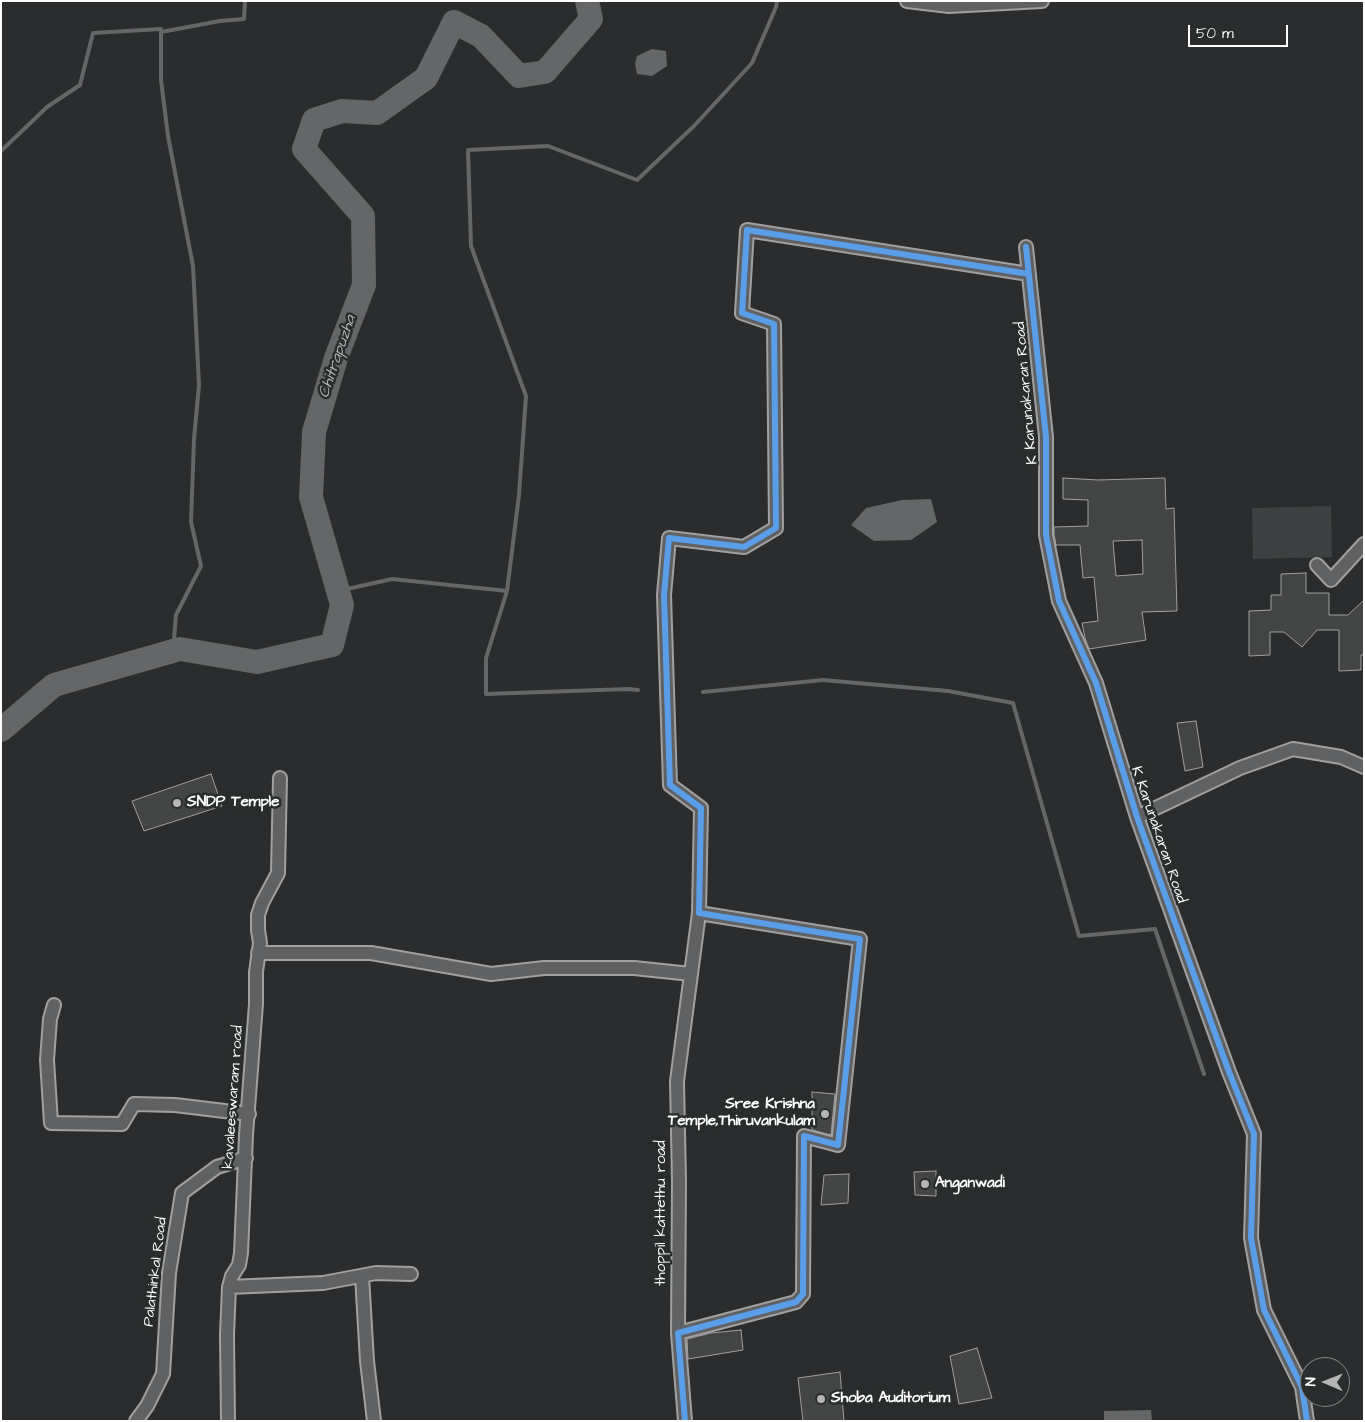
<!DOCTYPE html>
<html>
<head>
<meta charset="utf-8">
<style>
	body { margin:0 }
	#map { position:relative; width:1365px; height:1422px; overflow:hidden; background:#2b2c2d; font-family:"Architects Daughter",sans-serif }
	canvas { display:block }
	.frame { position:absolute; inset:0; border:2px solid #fff; pointer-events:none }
	.north { position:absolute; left:1300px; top:1357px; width:50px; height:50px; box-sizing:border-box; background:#2a2d2e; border:1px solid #7f8182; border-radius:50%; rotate:271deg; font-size:14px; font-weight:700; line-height:20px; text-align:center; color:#fff }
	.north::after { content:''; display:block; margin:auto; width:18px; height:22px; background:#b5b5b6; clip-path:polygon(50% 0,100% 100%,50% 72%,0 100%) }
	.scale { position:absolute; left:1188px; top:25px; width:100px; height:22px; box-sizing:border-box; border:2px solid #fff; border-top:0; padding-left:6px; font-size:15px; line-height:18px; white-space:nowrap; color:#fff; -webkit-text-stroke:4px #2a2d2e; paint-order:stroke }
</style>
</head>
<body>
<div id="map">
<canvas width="1365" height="1422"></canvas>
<div class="frame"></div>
<div class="north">N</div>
<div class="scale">50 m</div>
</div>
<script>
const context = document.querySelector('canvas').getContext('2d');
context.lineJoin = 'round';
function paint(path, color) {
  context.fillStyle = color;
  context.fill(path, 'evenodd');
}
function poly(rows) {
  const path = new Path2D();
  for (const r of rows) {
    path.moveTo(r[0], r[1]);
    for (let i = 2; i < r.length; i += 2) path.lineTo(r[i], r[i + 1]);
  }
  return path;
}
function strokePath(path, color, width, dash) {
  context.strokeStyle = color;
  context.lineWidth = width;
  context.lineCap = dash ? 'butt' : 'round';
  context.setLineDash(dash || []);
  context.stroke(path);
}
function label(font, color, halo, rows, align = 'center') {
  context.font = font + ' "Architects Daughter",sans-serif';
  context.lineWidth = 5;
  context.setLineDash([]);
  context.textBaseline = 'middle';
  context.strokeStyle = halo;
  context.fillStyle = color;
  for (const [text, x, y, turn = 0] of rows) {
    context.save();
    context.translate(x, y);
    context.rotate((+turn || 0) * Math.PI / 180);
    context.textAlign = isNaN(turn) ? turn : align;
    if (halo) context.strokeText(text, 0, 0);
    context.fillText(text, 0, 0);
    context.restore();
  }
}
paint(poly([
	[1331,506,1332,557,1253,559,1252,508]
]), '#3e4142');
paint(poly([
	[652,49,666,51,667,66,652,76,637,74,635,64,637,56],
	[931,499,937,522,911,540,874,541,851,525,866,508,902,500],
	[1151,1410,1152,1421,1104,1421,1104,1411]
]), '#646667');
strokePath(poly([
	[1,151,47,107,80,85,93,33,161,29],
	[338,591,392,579,507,591,519,495,526,396,471,246,468,150,548,146,637,180,694,126,752,63,776,7,777,1],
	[507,591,486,658,486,694,628,689,638,690],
	[173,651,176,615,201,566,191,522,194,439,199,385,193,266,168,136,161,80,161,32,220,21,244,19,245,1],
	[703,692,823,680,948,691,1013,703,1079,936,1155,929,1204,1074]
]), '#646667', 4);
strokePath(poly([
	[1,730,54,685,180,649,257,662,332,645,342,605,311,497,314,432,336,358,364,285,363,216,304,149,314,120,342,111,377,113,426,78,454,22,481,36,519,76,545,72,591,19,587,1]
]), '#646667', 24);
const building = poly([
	[1063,478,1098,480,1165,478,1166,509,1174,508,1177,611,1142,612,1146,640,1089,649,1085,638,1082,623,1098,621,1094,577,1083,578,1080,545,1056,545,1054,534,1054,527,1088,526,1088,500,1063,499,1063,478],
	[1142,540,1143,574,1116,576,1113,541,1142,540],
	[1306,573,1306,593,1329,593,1329,615,1348,615,1364,600,1364,655,1361,655,1361,670,1339,671,1339,630,1317,630,1302,647,1284,632,1270,632,1270,655,1249,656,1249,611,1271,610,1271,595,1281,595,1281,574,1306,573],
	[1196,721,1203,767,1185,771,1177,723,1196,721],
	[211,774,222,806,144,831,132,801,211,774],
	[812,1092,835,1094,831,1135,812,1130,812,1092],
	[936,1171,936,1196,915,1195,914,1172,936,1171],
	[849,1174,848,1203,821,1205,824,1175,849,1174],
	[741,1330,743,1350,688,1359,687,1339,711,1333,741,1330],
	[977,1348,992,1398,959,1404,950,1356,977,1348],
	[840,1372,844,1421,803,1421,798,1378,840,1372]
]);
paint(building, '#434444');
strokePath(building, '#a0a0a0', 1);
const street = poly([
	[907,1,949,6,1042,1],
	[1026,247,1046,437,1046,535,1059,601,1096,683,1137,817,1229,1072,1254,1134,1251,1238,1264,1310,1302,1387,1307,1421],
	[1317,565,1331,580,1364,544],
	[1137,817,1240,768,1293,749,1341,757,1364,767],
	[258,953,371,953,491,974,544,968,634,968,691,974,699,913],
	[54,1005,50,1019,47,1060,51,1123,122,1124,134,1104,175,1105,249,1114],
	[362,1276,367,1361,374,1421],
	[229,1287,323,1283,376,1273,411,1274],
	[678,1333,679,1182,677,1081,691,974],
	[136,1421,147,1406,163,1374,169,1273,182,1193,217,1167,246,1158],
	[228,1421,227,1335,229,1287,232,1276,239,1265,241,1253,246,1135,256,1004,256,972,260,943,258,930,258,915,262,903,278,873,280,778],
	[685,1421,678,1333,796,1302,803,1294,804,1136,838,1145,860,939,699,913,701,808,670,785,664,595,669,538,744,547,776,528,774,324,742,313,747,230,1029,274]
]);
strokePath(street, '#a0a0a0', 16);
strokePath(street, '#606162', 12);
strokePath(poly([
	[1026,247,1046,437,1046,535,1059,601,1096,683,1137,817,1229,1072,1254,1134,1251,1238,1264,1310,1302,1387,1307,1421],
	[685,1421,678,1333,796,1302,803,1294,804,1136,838,1145,860,939,699,913,701,808,670,785,664,595,669,538,744,547,776,528,774,324,742,313,747,230,1029,274]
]), '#5a9eea', 6);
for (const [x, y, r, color] of [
	[177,803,5,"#b5b5b6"],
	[825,1114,5,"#b5b5b6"],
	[925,1184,5,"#b5b5b6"],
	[821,1399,5,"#b5b5b6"]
]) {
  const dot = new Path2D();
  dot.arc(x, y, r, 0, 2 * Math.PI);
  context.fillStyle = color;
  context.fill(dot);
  strokePath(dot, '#2a2d2e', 2);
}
label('15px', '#fff', '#2a2d2e', [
	["K Karunakaran Road",1027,393,-95],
	["K Karunakaran Road",1158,835,71],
	["kavaleeswaram road",234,1097,-86],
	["thoppil kattethu road",662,1213,-90],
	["Palathinkal Road",156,1272,-83]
]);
label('bold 15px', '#fff', '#2a2d2e', [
	["SNDP Temple",187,803],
	["Sree Krishna",815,1105,"right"],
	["Temple,Thiruvankulam",815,1122,"right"],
	["Anganwadi",935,1184],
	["Shoba Auditorium",831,1399]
], 'left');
label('italic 16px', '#b4b6b6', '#2a2d2e', [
	["Chitrapuzha",338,357,-71]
]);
</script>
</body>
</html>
